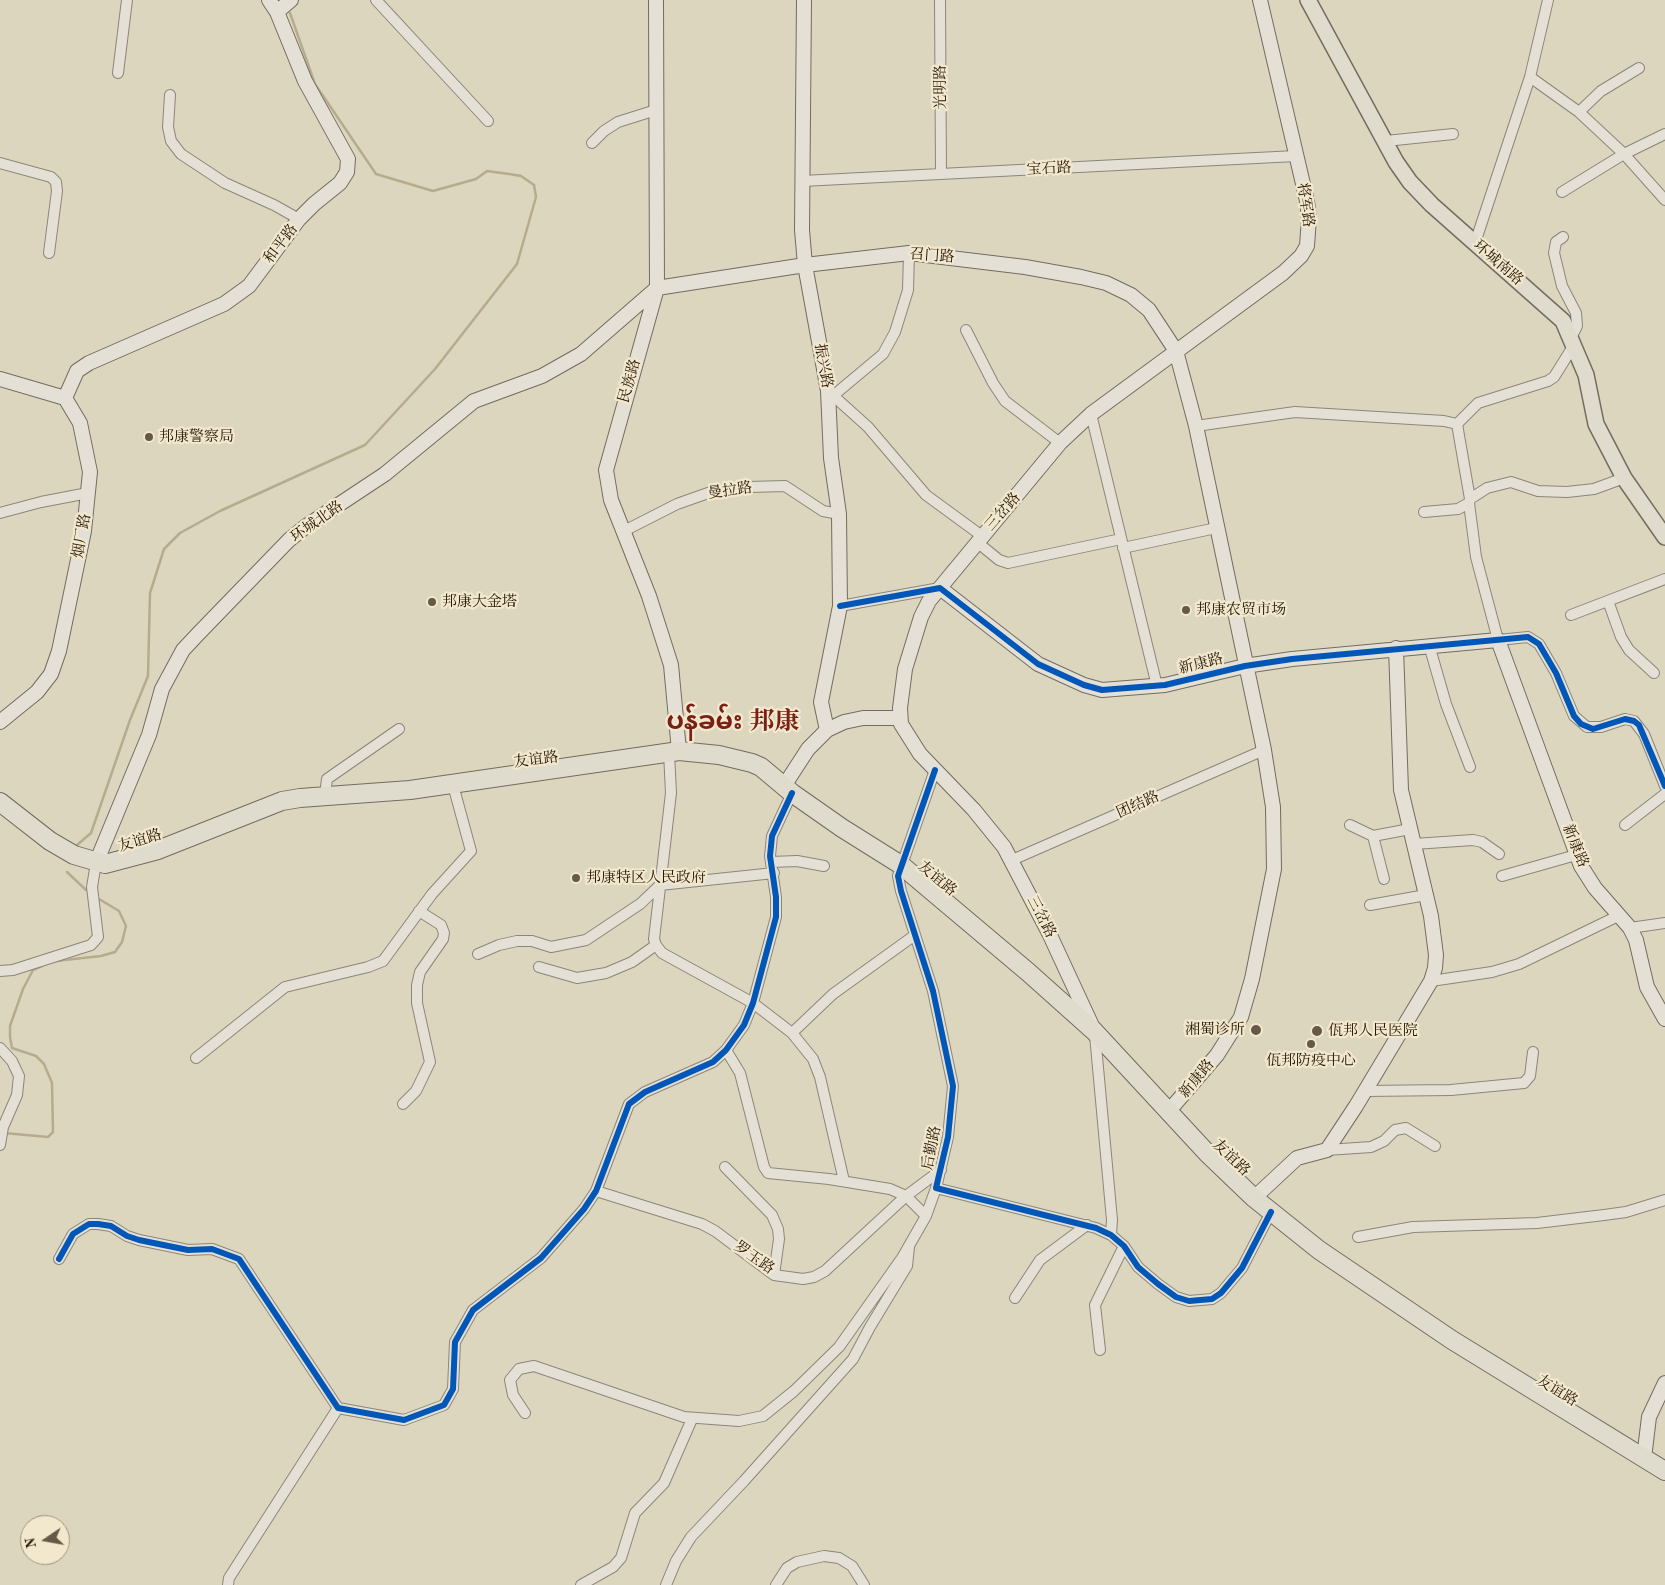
<!DOCTYPE html>
<html>
<head>
<meta charset="utf-8">
<style>
	body { margin:0 }
	#map { position:relative; width:1665px; height:1585px; overflow:hidden; background:#dcd6bf; font-family:"Old Standard TT",serif }
	canvas { display:block }
	.north { position:absolute; left:20px; top:1515px; width:50px; height:50px; box-sizing:border-box; background:#f1e8cd; border:1px solid #a1947d; border-radius:50%; rotate:258deg; font-size:14px; font-weight:700; line-height:20px; text-align:center; color:#281506 }
	.north::after { content:''; display:block; margin:auto; width:18px; height:22px; background:#675947; clip-path:polygon(50% 0,100% 100%,50% 72%,0 100%) }
</style>
</head>
<body>
<div id="map">
<canvas width="1665" height="1585"></canvas>
<div class="north">N</div>
</div>
<script>
const context = document.querySelector('canvas').getContext('2d');
context.lineJoin = 'round';
function poly(rows) {
  const path = new Path2D();
  for (const r of rows) {
    path.moveTo(r[0], r[1]);
    for (let i = 2; i < r.length; i += 2) path.lineTo(r[i], r[i + 1]);
  }
  return path;
}
function strokePath(path, color, width, dash) {
  context.strokeStyle = color;
  context.lineWidth = width;
  context.lineCap = dash ? 'butt' : 'round';
  context.setLineDash(dash || []);
  context.stroke(path);
}
function label(font, color, halo, rows, align = 'center') {
  context.font = font + ' "Old Standard TT","Noto Serif SC","Noto Sans Myanmar",serif';
  context.lineWidth = 4.5;
  context.setLineDash([]);
  context.textBaseline = 'middle';
  context.strokeStyle = halo;
  context.fillStyle = color;
  for (const [text, x, y, turn = 0] of rows) {
    context.save();
    context.translate(x, y);
    context.rotate((+turn || 0) * Math.PI / 180);
    context.textAlign = isNaN(turn) ? turn : align;
    if (halo) context.strokeText(text, 0, 0);
    context.fillText(text, 0, 0);
    context.restore();
  }
}
strokePath(poly([
	[77,845,91,833,130,720,148,676,150,593,164,549,180,533,220,511,365,445,435,369,517,264,536,197,534,185,521,176,509,174,487,171,476,179,433,191,376,174,315,84,290,13],
	[67,872,86,890],
	[56,961,101,956,115,952,122,942,126,926,119,911,99,899],
	[4,1133,48,1137,53,1132,52,1083,44,1064,36,1056,12,1048,10,1037,10,1026,23,989,33,970,42,966]
]), '#b7ab8d', 2.5);
const street = poly([
	[376,0,488,121],
	[940,0,941,174],
	[118,73,127,0],
	[1530,77,1579,112,1624,154,1665,200],
	[170,95,168,127,171,141,181,154,225,183,274,205,299,219],
	[1579,112,1601,91,1639,68],
	[1386,141,1453,134],
	[592,143,604,131,618,122,656,110],
	[0,163,51,177,56,182,57,191,49,253],
	[802,181,1296,156],
	[1562,192,1624,154,1665,134],
	[1563,237,1556,242,1554,253,1562,286,1576,313,1577,326,1571,338],
	[1475,243,1530,77,1548,0],
	[966,330,993,383,1005,401,1060,443],
	[828,391,868,427,926,495,982,536],
	[834,395,883,354,895,332,908,290,909,253],
	[1091,414,1157,686],
	[1457,424,1478,403,1548,381,1554,377,1574,345],
	[1196,426,1295,412,1444,421,1457,424],
	[1470,499,1487,488,1511,482,1538,491,1567,492,1594,489,1624,478],
	[1469,503,1476,557,1498,640,1528,637,1539,644,1556,673,1574,716,1587,727,1601,727,1625,719,1634,721,1644,734,1665,786],
	[1424,512,1458,509,1469,503,1470,499,1457,424],
	[0,513,41,502,88,493],
	[622,532,677,504,711,492,749,487,785,486,823,511,839,514],
	[977,542,999,560,1008,563,1121,539],
	[1123,548,1216,528],
	[1608,601,1621,637,1629,650,1654,673],
	[840,606,940,588],
	[1571,615,1665,579],
	[1429,645,1446,704,1470,767],
	[669,753,671,793,654,939,656,945,662,953,753,1003,792,1033,813,1059,820,1077,844,1181],
	[935,770,898,876,901,891,933,991,953,1086,948,1137,936,1188,1096,1228,1111,1235,1124,1246,1138,1267,1158,1284,1176,1297,1189,1301,1212,1299,1221,1293,1242,1268,1271,1212],
	[325,795,327,779,399,729],
	[1350,825,1373,836,1384,879],
	[1625,825,1665,794],
	[1373,836,1410,829],
	[1414,844,1473,840,1482,842,1499,854],
	[1012,860,1264,750],
	[771,862,797,861,824,866],
	[1502,876,1576,855],
	[1370,905,1426,895],
	[1630,928,1665,923],
	[478,954,499,945,517,941,532,941,551,947,586,940,640,904,660,885,774,873],
	[539,967,577,978,606,973,632,962,656,945],
	[0,971,13,970,91,945,98,937,92,887,96,863],
	[1431,981,1492,972,1519,964,1618,916],
	[792,1033,833,994,915,935],
	[1095,1035,1112,1220,1111,1235],
	[0,1048,12,1061,19,1076,17,1095,3,1127,0,1145],
	[726,1050,740,1073,764,1167,768,1173,829,1179,890,1189,906,1196,926,1216],
	[196,1058,285,987,368,967,383,961,432,894,471,851,453,785],
	[1365,1091,1451,1090,1524,1083,1530,1076,1533,1052],
	[403,1104,416,1091,430,1062,417,1003,417,985,420,972,443,939,444,933,441,925,419,911],
	[1327,1150,1371,1147,1384,1141,1395,1130,1406,1128,1435,1146],
	[725,1167,772,1215,778,1229,779,1239,774,1275],
	[596,1191,702,1224,715,1231,774,1275,803,1279,814,1277,825,1271,906,1196,941,1170],
	[1358,1237,1413,1227,1537,1223,1604,1215,1626,1212,1665,1200],
	[59,1259,73,1234,89,1224,98,1224,111,1226,127,1236,139,1240,188,1250,212,1249,239,1259,338,1408,404,1420,444,1405,453,1389,455,1342,473,1310,541,1258,584,1209,596,1191,629,1104,645,1092,713,1062,726,1050,744,1025,753,1003,776,917,776,897,770,856,772,836,792,793],
	[1015,1298,1040,1260,1087,1225],
	[1100,1350,1095,1305,1124,1246],
	[525,1413,513,1395,510,1380,519,1369,534,1366,684,1417,739,1421,763,1416,794,1391,839,1347,902,1258,926,1216,936,1188],
	[228,1585,229,1578,338,1408],
	[581,1585,613,1567,621,1558,635,1513,664,1483,692,1419],
	[666,1585,676,1561,691,1537,744,1481,853,1359,870,1327,907,1266,909,1247],
	[776,1585,787,1568,797,1562,824,1556,839,1558,852,1566,864,1585]
]);
const secondary = poly([
	[656,0,657,288,606,470,611,500,649,596,671,665,679,751],
	[804,0,802,230,805,265,828,391,831,458,839,514,840,606,821,702,827,730],
	[277,12,291,0],
	[0,379,65,398,80,423,90,472,84,531,59,651,51,674,37,692,0,722],
	[65,398,77,371,89,363,224,304,249,286,299,219,314,204,340,183,347,172,348,159,305,81,277,12,269,0],
	[940,588,1038,664,1084,685,1102,690,1165,685,1245,666,1292,659,1498,640,1581,866,1595,888,1630,928,1636,940,1647,987,1665,1019],
	[784,786,808,749,827,730,844,722,863,718,899,718],
	[96,863,149,735,162,689,183,650,198,634,289,540,305,527,385,474,474,401,542,376,581,354,657,288,805,265,909,253,1025,267,1081,277,1106,283,1131,295,1149,310,1176,351,1196,426,1264,750,1273,807,1274,869,1252,979,1241,1017,1217,1055,1168,1112],
	[1093,1028,1049,933,1004,847,974,810,920,754,901,724,900,708,905,669,921,617,929,601,1060,443,1091,414,1283,273,1301,256,1307,246,1309,218,1307,201,1260,0],
	[1254,1198,1297,1158,1327,1150,1356,1106,1431,981,1435,968,1436,955,1431,916,1401,790,1396,648],
	[1644,1458,1649,1417,1665,1383]
]);
const primary = poly([
	[1308,0,1396,162,1410,182,1432,205,1563,321,1586,375,1596,424,1624,478,1665,537]
]);
const highway = poly([
	[0,802,50,841,74,855,105,864,158,850,282,801,300,798,410,790,679,751,719,755,752,763,761,767,792,793,842,828,901,865,1028,972,1094,1031,1207,1153,1254,1198,1319,1250,1452,1340,1665,1471]
]);
strokePath(street, '#8c8678', 12);
strokePath(secondary, '#736c5f', 16);
strokePath(primary, '#736c5f', 18);
strokePath(highway, '#736c5f', 20);
strokePath(street, '#e4e0d5', 10);
strokePath(secondary, '#e4e0d5', 14);
strokePath(primary, '#dfdbcd', 15);
strokePath(highway, '#dfdbcd', 18);
strokePath(poly([
	[840,606,940,588,1038,664,1084,685,1102,690,1165,685,1245,666,1292,659,1528,637,1539,644,1556,673,1574,716,1581,724,1593,729,1625,719,1634,721,1639,725,1665,786],
	[935,770,898,876,901,891,933,991,953,1086,948,1137,936,1188,1096,1228,1111,1235,1124,1246,1138,1267,1158,1284,1176,1297,1189,1301,1212,1299,1221,1293,1242,1268,1271,1212],
	[59,1259,73,1234,89,1224,98,1224,111,1226,127,1236,139,1240,188,1250,212,1249,239,1259,338,1408,404,1420,444,1405,453,1389,455,1342,473,1310,541,1258,584,1209,596,1191,629,1104,645,1092,713,1062,726,1050,744,1025,753,1003,776,917,776,897,770,856,772,836,792,793]
]), '#0057b8', 6);
for (const [x, y, r, color] of [
	[149,437,5,"#675947"],
	[432,602,5,"#675947"],
	[1186,610,5,"#675947"],
	[576,878,5,"#675947"],
	[1256,1030,6,"#675947"],
	[1317,1031,6,"#675947"],
	[1311,1044,5,"#675947"]
]) {
  const dot = new Path2D();
  dot.arc(x, y, r, 0, 2 * Math.PI);
  context.fillStyle = color;
  context.fill(dot);
  strokePath(dot, '#f1e8cd', 2);
}
label('15px', '#281506', '#f1e8cd', [
	["光明路",941,87,-90],
	["宝石路",1049,169,-3],
	["将军路",1305,205,82],
	["和平路",281,244,-53],
	["召门路",932,256,4],
	["环城南路",1498,263,41],
	["振兴路",823,366,80],
	["民族路",630,381,-74],
	["曼拉路",730,491,-8],
	["三岔路",1003,512,-49],
	["环城北路",317,522,-35],
	["烟厂路",82,536,-80],
	["新康路",1201,664,-14],
	["友谊路",536,760,-7],
	["团结路",1138,805,-24],
	["友谊路",140,841,-17],
	["新康路",1575,846,68],
	["友谊路",937,879,40],
	["三岔路",1041,917,63],
	["新康路",1197,1079,-50],
	["后勤路",932,1148,-79],
	["友谊路",1231,1158,44],
	["罗玉路",754,1258,35],
	["友谊路",1557,1391,32]
]);
label('15px', '#281506', '#f1e8cd', [
	["邦康警察局",159,437],
	["邦康大金塔",442,602],
	["邦康农贸市场",1196,610],
	["邦康特区人民政府",586,878],
	["湘蜀诊所",1245,1030,"right"],
	["佤邦人民医院",1328,1031],
	["佤邦防疫中心",1311,1061,"center"]
], 'left');
label('bold 25px', '#7a1f14', '#f1e8cd', [
	["ပန်ခမ်း 邦康",733,722]
]);
</script>
</body>
</html>
